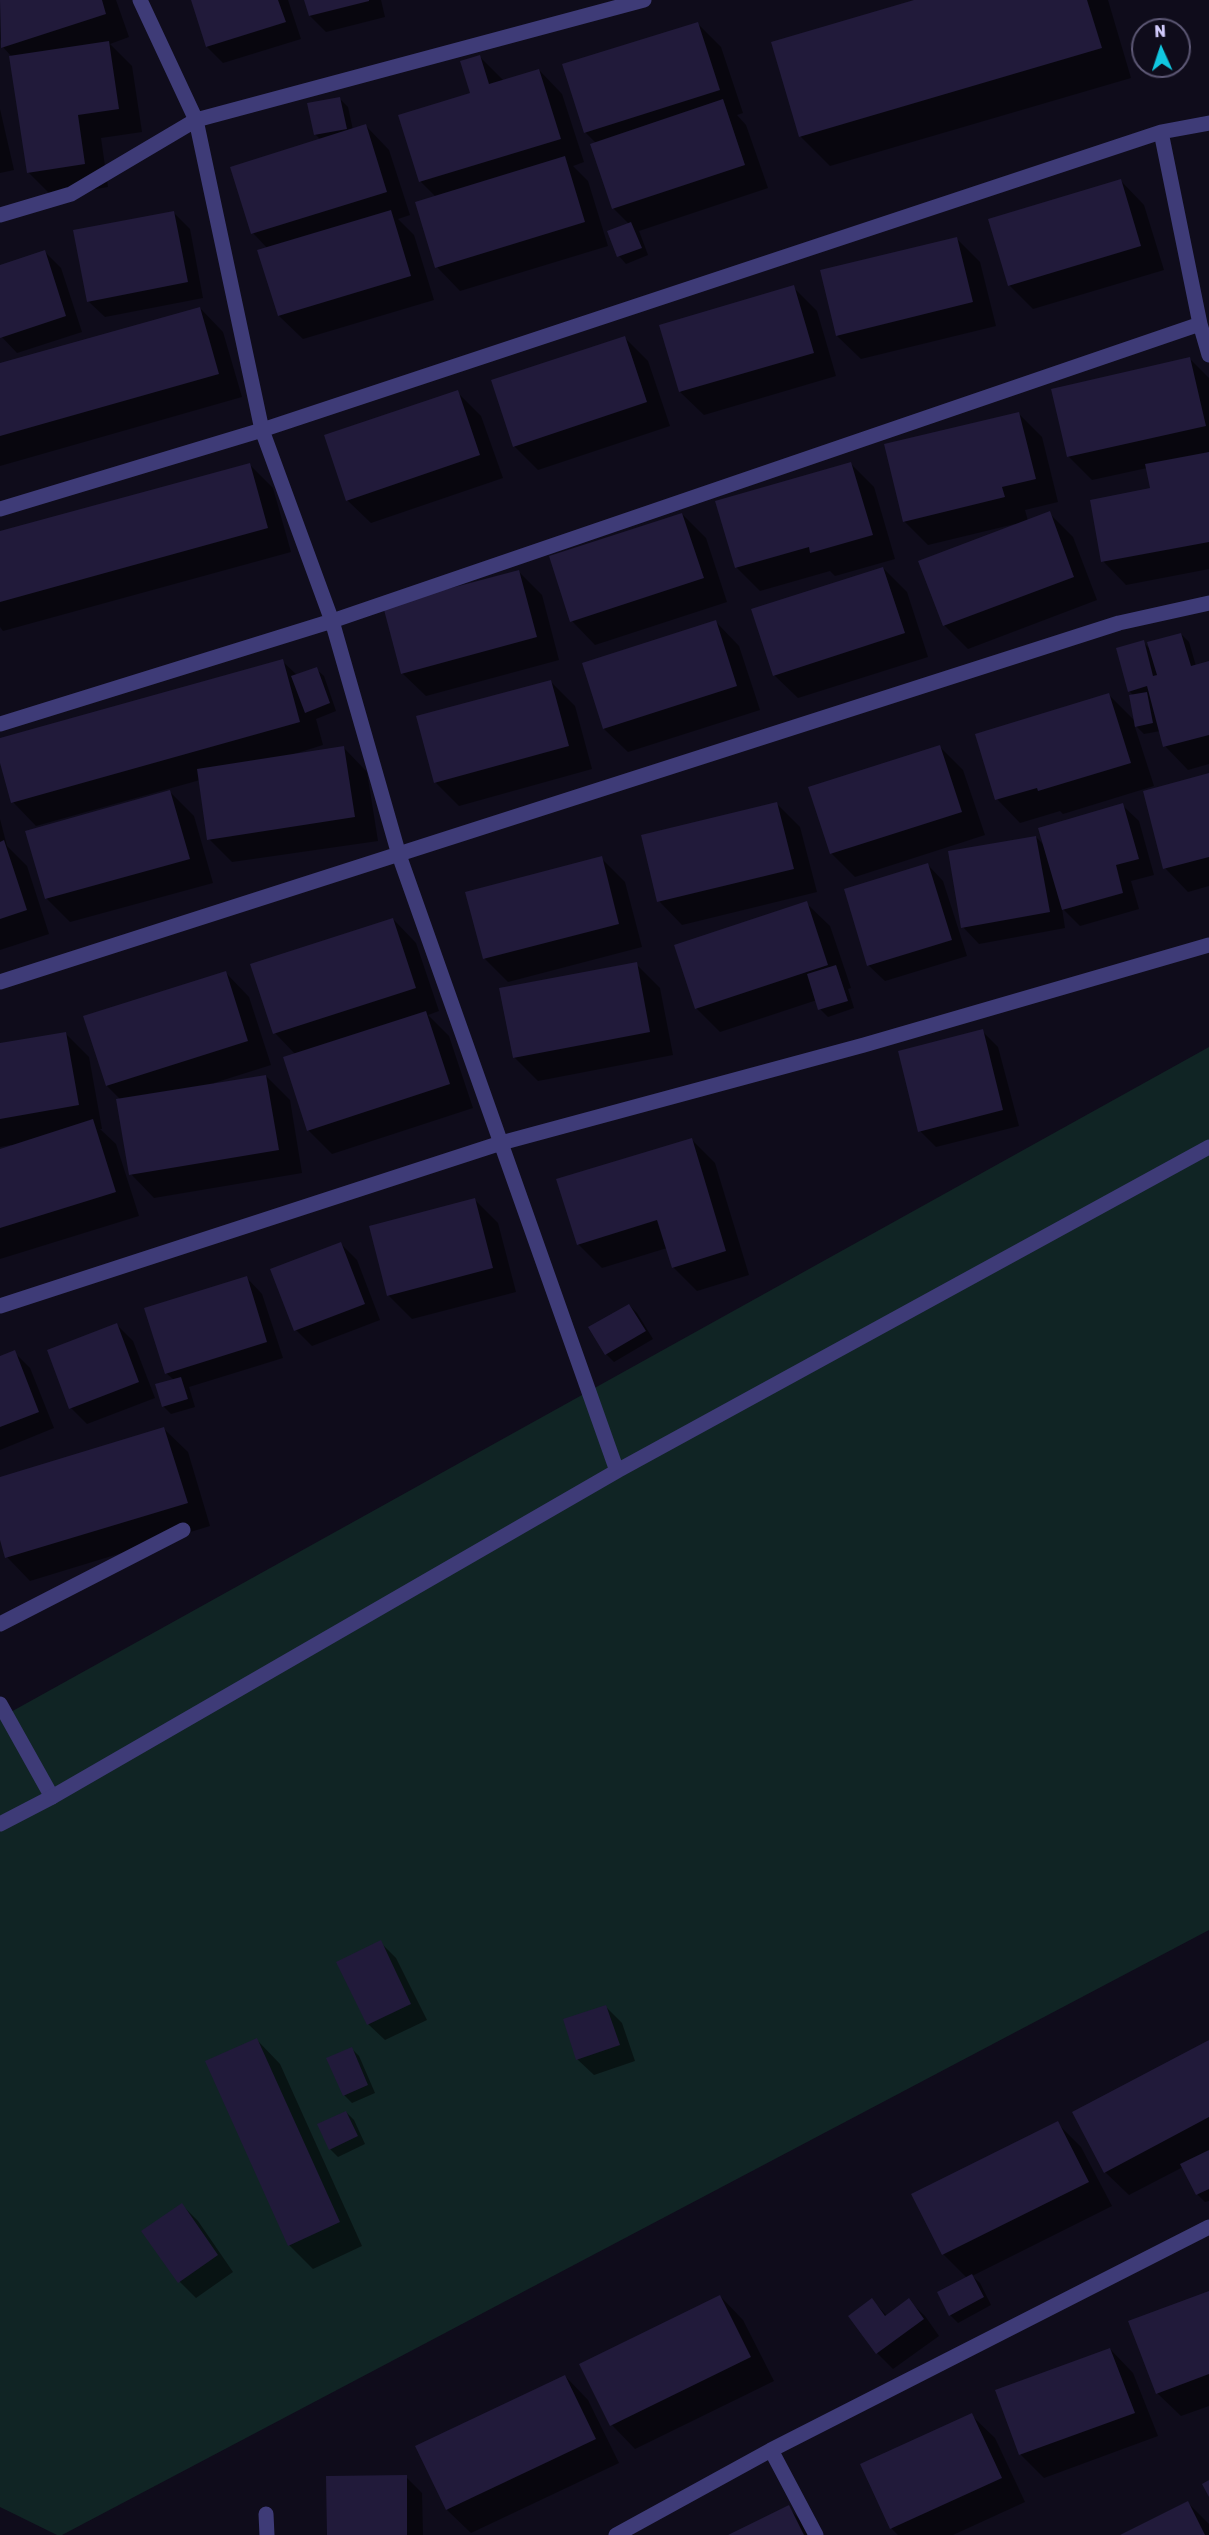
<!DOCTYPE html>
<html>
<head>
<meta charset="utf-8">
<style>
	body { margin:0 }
	#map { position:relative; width:1209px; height:2535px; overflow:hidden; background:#0f0c1b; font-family:Rubik,sans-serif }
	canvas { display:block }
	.north { position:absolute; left:1131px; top:18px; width:60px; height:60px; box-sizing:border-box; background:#0f0c1b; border:2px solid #5d5875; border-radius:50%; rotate:357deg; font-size:16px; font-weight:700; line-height:24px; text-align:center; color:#d1cafb }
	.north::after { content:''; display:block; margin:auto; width:21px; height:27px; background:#11c7e0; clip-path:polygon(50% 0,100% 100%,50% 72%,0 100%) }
</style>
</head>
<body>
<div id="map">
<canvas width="1209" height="2535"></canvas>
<div class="north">N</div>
</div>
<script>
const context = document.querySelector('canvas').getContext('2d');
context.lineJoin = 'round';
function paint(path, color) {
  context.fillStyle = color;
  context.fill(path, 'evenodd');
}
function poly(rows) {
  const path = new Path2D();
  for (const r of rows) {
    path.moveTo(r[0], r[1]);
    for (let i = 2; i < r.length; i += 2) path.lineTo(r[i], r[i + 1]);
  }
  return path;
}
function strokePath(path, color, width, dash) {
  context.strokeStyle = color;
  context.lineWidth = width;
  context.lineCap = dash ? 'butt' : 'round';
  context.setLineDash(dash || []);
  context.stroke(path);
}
paint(poly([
	[1209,1047,1209,1930,62,2535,57,2535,0,2507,0,1718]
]), '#102424');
paint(poly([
	[0,0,116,0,129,37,110,44,132,66,142,132,101,138,108,187,52,196,28,172,12,57,3,47,0,39],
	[192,0,288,0,301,39,223,63,207,47],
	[306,0,381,0,385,17,326,32,310,16],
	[920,0,1108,0,1131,78,830,166,800,136],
	[697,23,721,47,743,113,737,115,746,125,768,188,639,231,648,255,626,264,619,256,629,224,613,208,596,143,585,132],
	[480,57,504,81,539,70,562,94,584,162,573,166,588,181,608,246,460,291,437,267,436,197,420,181,472,94],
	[340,99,348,107,353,130,366,126,389,150,410,215,398,219,414,235,434,300,303,339,279,316,268,249,253,233,321,140,315,134],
	[0,109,14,170,0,173],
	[1121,181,1144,205,1164,270,1033,309,1009,285],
	[174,213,190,229,203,298,105,317,88,301],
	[956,238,980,262,996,326,861,359,837,336],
	[45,252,61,268,82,332,17,353,0,335,0,267],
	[793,287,817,311,836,376,704,415,680,392],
	[200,308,223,332,242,397,0,466,0,365],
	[624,337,648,361,670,426,538,470,514,446],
	[1190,359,1209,378,1209,569,1126,585,1103,561,1151,489,1147,468,1092,480,1068,456],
	[457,392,481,416,503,478,371,523,347,500],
	[1019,414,1042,437,1058,502,1025,510,1028,521,1049,513,1073,537,1097,600,968,649,944,625,1015,524,928,545,904,521],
	[850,463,874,487,895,559,835,576,830,571,760,591,736,567],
	[249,464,273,488,291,552,3,631,0,627,0,533],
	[682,514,706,538,727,602,595,645,572,621],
	[883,568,907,592,928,657,798,698,774,675],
	[518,571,542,595,559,660,426,696,402,673],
	[716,622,739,646,760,710,628,752,604,729,584,664],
	[1181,634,1189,642,1196,666,1209,662,1209,764,1188,770,1165,746,1160,731,1144,734,1134,724,1154,786,1063,814,1060,811,1020,823,997,799,1109,695,1135,721,1134,696,1129,691,1143,642,1151,650],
	[282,661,297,675,316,669,324,676,336,711,316,719,323,745,294,754,294,756,344,748,367,772,378,841,232,862,209,839,200,780,36,826,13,802,0,757,0,740],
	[551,682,575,706,592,769,459,806,435,782],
	[940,747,963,770,985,835,855,877,831,853],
	[1209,775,1209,886,1188,892,1165,868],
	[170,792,194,816,213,883,70,922,46,898],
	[777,804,800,827,817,892,682,925,659,901],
	[1122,805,1139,821,1154,875,1131,881,1139,909,1080,926,1062,908,1065,928,979,944,963,927,1036,837,1045,846],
	[0,819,7,846,27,866,49,934,0,950],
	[601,858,625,882,642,947,508,982,485,959,467,893],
	[927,864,943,881,967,956,885,981,868,965],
	[806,903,830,926,851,988,848,989,854,1008,828,1017,820,1009,817,1000,720,1032,696,1008],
	[393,919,416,943,439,1011,428,1015,449,1036,473,1108,332,1154,308,1130,296,1055,275,1033],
	[636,964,660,988,673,1055,538,1081,514,1057],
	[226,973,249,997,271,1065,214,1083,214,1085,266,1076,290,1100,302,1173,154,1198,131,1174,121,1100,107,1086,85,1017],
	[982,1031,998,1047,1019,1126,936,1147,920,1131],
	[65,1033,89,1057,102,1129,100,1129,116,1144,139,1216,0,1259,0,1150,12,1146,11,1145,0,1147,0,1045],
	[691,1139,715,1163,749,1275,697,1291,673,1267,667,1248,602,1268,578,1244],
	[475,1200,498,1223,516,1292,412,1319,388,1295],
	[341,1244,357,1260,380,1320,312,1346,296,1330],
	[246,1277,262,1294,283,1358,189,1387,195,1407,171,1414,163,1406,174,1380,166,1373],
	[629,1305,637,1313,653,1339,614,1362,606,1354],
	[117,1325,133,1341,155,1398,87,1424,71,1408],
	[14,1352,30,1368,54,1428,0,1450,0,1358],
	[164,1429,188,1452,210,1526,30,1581,7,1557,0,1535,0,1478],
	[380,1942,396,1958,427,2020,385,2040,368,2024],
	[606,2007,622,2023,635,2061,594,2075,577,2059],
	[257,2040,280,2064,362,2246,313,2269,289,2245],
	[1209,2042,1209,2201,1205,2202,1198,2195,1183,2167,1129,2195,1105,2172],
	[351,2048,359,2056,375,2093,352,2103,344,2095],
	[346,2112,354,2120,365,2144,338,2157,330,2149],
	[1057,2123,1081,2147,1112,2206,972,2276,980,2283,991,2305,958,2323,950,2315,967,2278,943,2254,913,2194],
	[182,2205,198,2221,233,2272,196,2298,180,2282],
	[1209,2292,1209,2406,1181,2416,1157,2393],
	[720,2296,743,2320,774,2381,635,2449,612,2425,581,2365],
	[872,2300,887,2316,908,2300,925,2316,939,2336,893,2369,877,2353],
	[1110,2349,1133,2373,1158,2436,1044,2478,1021,2455,997,2391],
	[565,2376,588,2400,619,2463,471,2533,447,2510],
	[971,2415,995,2438,1025,2502,953,2535,898,2535,892,2529,862,2465],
	[406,2477,422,2493,423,2535,329,2535],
	[1188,2503,1209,2524,1209,2535,1123,2535],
	[788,2507,814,2535,731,2535]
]), '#0007');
paint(poly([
	[0,0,102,0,106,14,1,48],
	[191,0,278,0,286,22,206,47],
	[304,0,369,0,369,1,309,16],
	[914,0,1087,0,1102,48,799,137,771,42],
	[698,22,720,90,584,133,562,64],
	[109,41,119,109,78,115,85,164,27,173,9,56],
	[480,55,489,84,539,69,561,139,419,182,398,115,470,93,460,61],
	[340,97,347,129,314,135,307,103],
	[723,99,745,165,612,209,590,144],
	[366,124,387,192,251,234,230,167],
	[565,156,585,222,435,268,415,202],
	[1121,179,1141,246,1008,286,988,219],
	[391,210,411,276,278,316,257,250],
	[174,211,188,282,87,302,73,230],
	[631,222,642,248,617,257,607,231],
	[957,237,973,302,836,336,820,270],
	[45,250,66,316,0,338,0,265],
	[794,285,814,353,679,392,659,325],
	[200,307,219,374,0,436,0,363],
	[625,336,647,402,513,447,491,380],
	[1190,357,1206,426,1067,457,1051,389],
	[458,390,480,455,346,501,324,435],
	[1019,412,1036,479,1002,487,1005,497,903,522,884,444],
	[1209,452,1209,542,1101,562,1090,500,1150,488,1145,464],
	[851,462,873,535,810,553,809,547,735,568,715,501],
	[250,463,268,528,0,602,0,531],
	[1050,511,1074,577,943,626,918,561],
	[682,513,704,578,570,622,549,556],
	[883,567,905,633,773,676,751,609],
	[519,570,537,637,401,674,383,606],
	[716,620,737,686,603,729,582,663],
	[1181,633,1191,666,1209,661,1209,735,1163,747,1147,686,1128,692,1116,648,1144,640,1153,676,1157,675,1147,642],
	[283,659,300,722,11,803,0,763,0,738],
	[317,667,330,703,305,713,291,676],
	[551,680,569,746,434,783,416,716],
	[1147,692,1153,723,1135,727,1129,695],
	[1109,693,1131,763,1038,791,1037,788,995,800,975,734],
	[940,745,962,812,830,854,808,787],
	[344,746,355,817,207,840,197,769],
	[1209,773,1209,857,1163,869,1143,791],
	[170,790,190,859,45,899,25,831],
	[777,802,794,869,657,902,641,835],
	[1123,803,1139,859,1116,865,1123,893,1062,910,1038,828],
	[1036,836,1050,912,961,928,948,851],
	[4,840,27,910,0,919,0,842],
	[602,856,619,924,483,959,465,892],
	[928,863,952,940,867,966,844,889],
	[807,901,828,965,695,1009,674,945],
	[393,918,416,988,273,1034,250,964],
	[637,962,650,1032,513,1058,499,988],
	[836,965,848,1001,818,1010,807,974],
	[226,971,248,1041,106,1086,83,1016],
	[426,1011,450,1084,307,1131,283,1057],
	[983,1029,1003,1110,918,1132,898,1051],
	[66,1032,79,1105,0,1119,0,1043],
	[266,1075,279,1150,129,1175,116,1099],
	[93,1119,116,1192,0,1228,0,1149],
	[692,1138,726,1251,672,1268,657,1220,577,1245,556,1179],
	[475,1198,493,1268,387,1296,369,1226],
	[341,1242,365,1304,294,1331,270,1269],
	[247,1276,267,1342,165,1374,144,1308],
	[629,1304,646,1331,605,1355,588,1327],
	[117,1323,139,1382,69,1409,47,1350],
	[15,1350,39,1412,0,1427,0,1356],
	[181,1377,188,1399,162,1407,155,1384],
	[164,1427,188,1503,5,1558,0,1540,0,1477],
	[381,1940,411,2004,367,2025,336,1962],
	[606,2005,620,2045,576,2060,563,2019],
	[257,2038,340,2222,288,2246,205,2061],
	[1209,2040,1209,2117,1104,2173,1072,2112],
	[352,2047,368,2085,343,2096,326,2058],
	[346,2111,358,2136,329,2150,317,2124],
	[1058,2121,1089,2182,942,2255,911,2194],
	[1209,2150,1209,2189,1196,2195,1180,2164],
	[182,2203,218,2255,178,2283,141,2231],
	[972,2274,984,2297,949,2316,937,2292],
	[1209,2291,1209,2374,1156,2394,1128,2321],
	[720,2295,751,2357,610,2426,579,2364],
	[872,2298,885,2316,909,2298,924,2319,876,2354,848,2316],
	[1110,2348,1135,2413,1019,2455,995,2390],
	[565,2375,596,2439,446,2510,415,2446],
	[972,2413,1002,2478,890,2529,860,2464],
	[407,2475,407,2535,327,2535,326,2476],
	[1209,2480,1209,2497,1202,2484],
	[1188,2501,1205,2535,1120,2535],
	[789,2505,804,2535,728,2535]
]), '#211a3a');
strokePath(poly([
	[0,1624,183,1530],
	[0,1704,52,1797]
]), '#3e3b77', 15);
strokePath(poly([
	[140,0,196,120,262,430,332,621,399,855,617,1471],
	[1161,132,1200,324,1209,355],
	[0,215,71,194,196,120,644,0],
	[0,509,262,430,1161,132,1209,123],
	[0,724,332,621,1200,324],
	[0,982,1119,623,1209,603],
	[0,1306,501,1143,864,1045,1209,945],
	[0,1824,52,1797,617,1471,1209,1147],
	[771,2450,816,2535],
	[266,2514,267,2535],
	[616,2535,771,2450,1209,2227]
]), '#3e3b77', 15);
</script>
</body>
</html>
